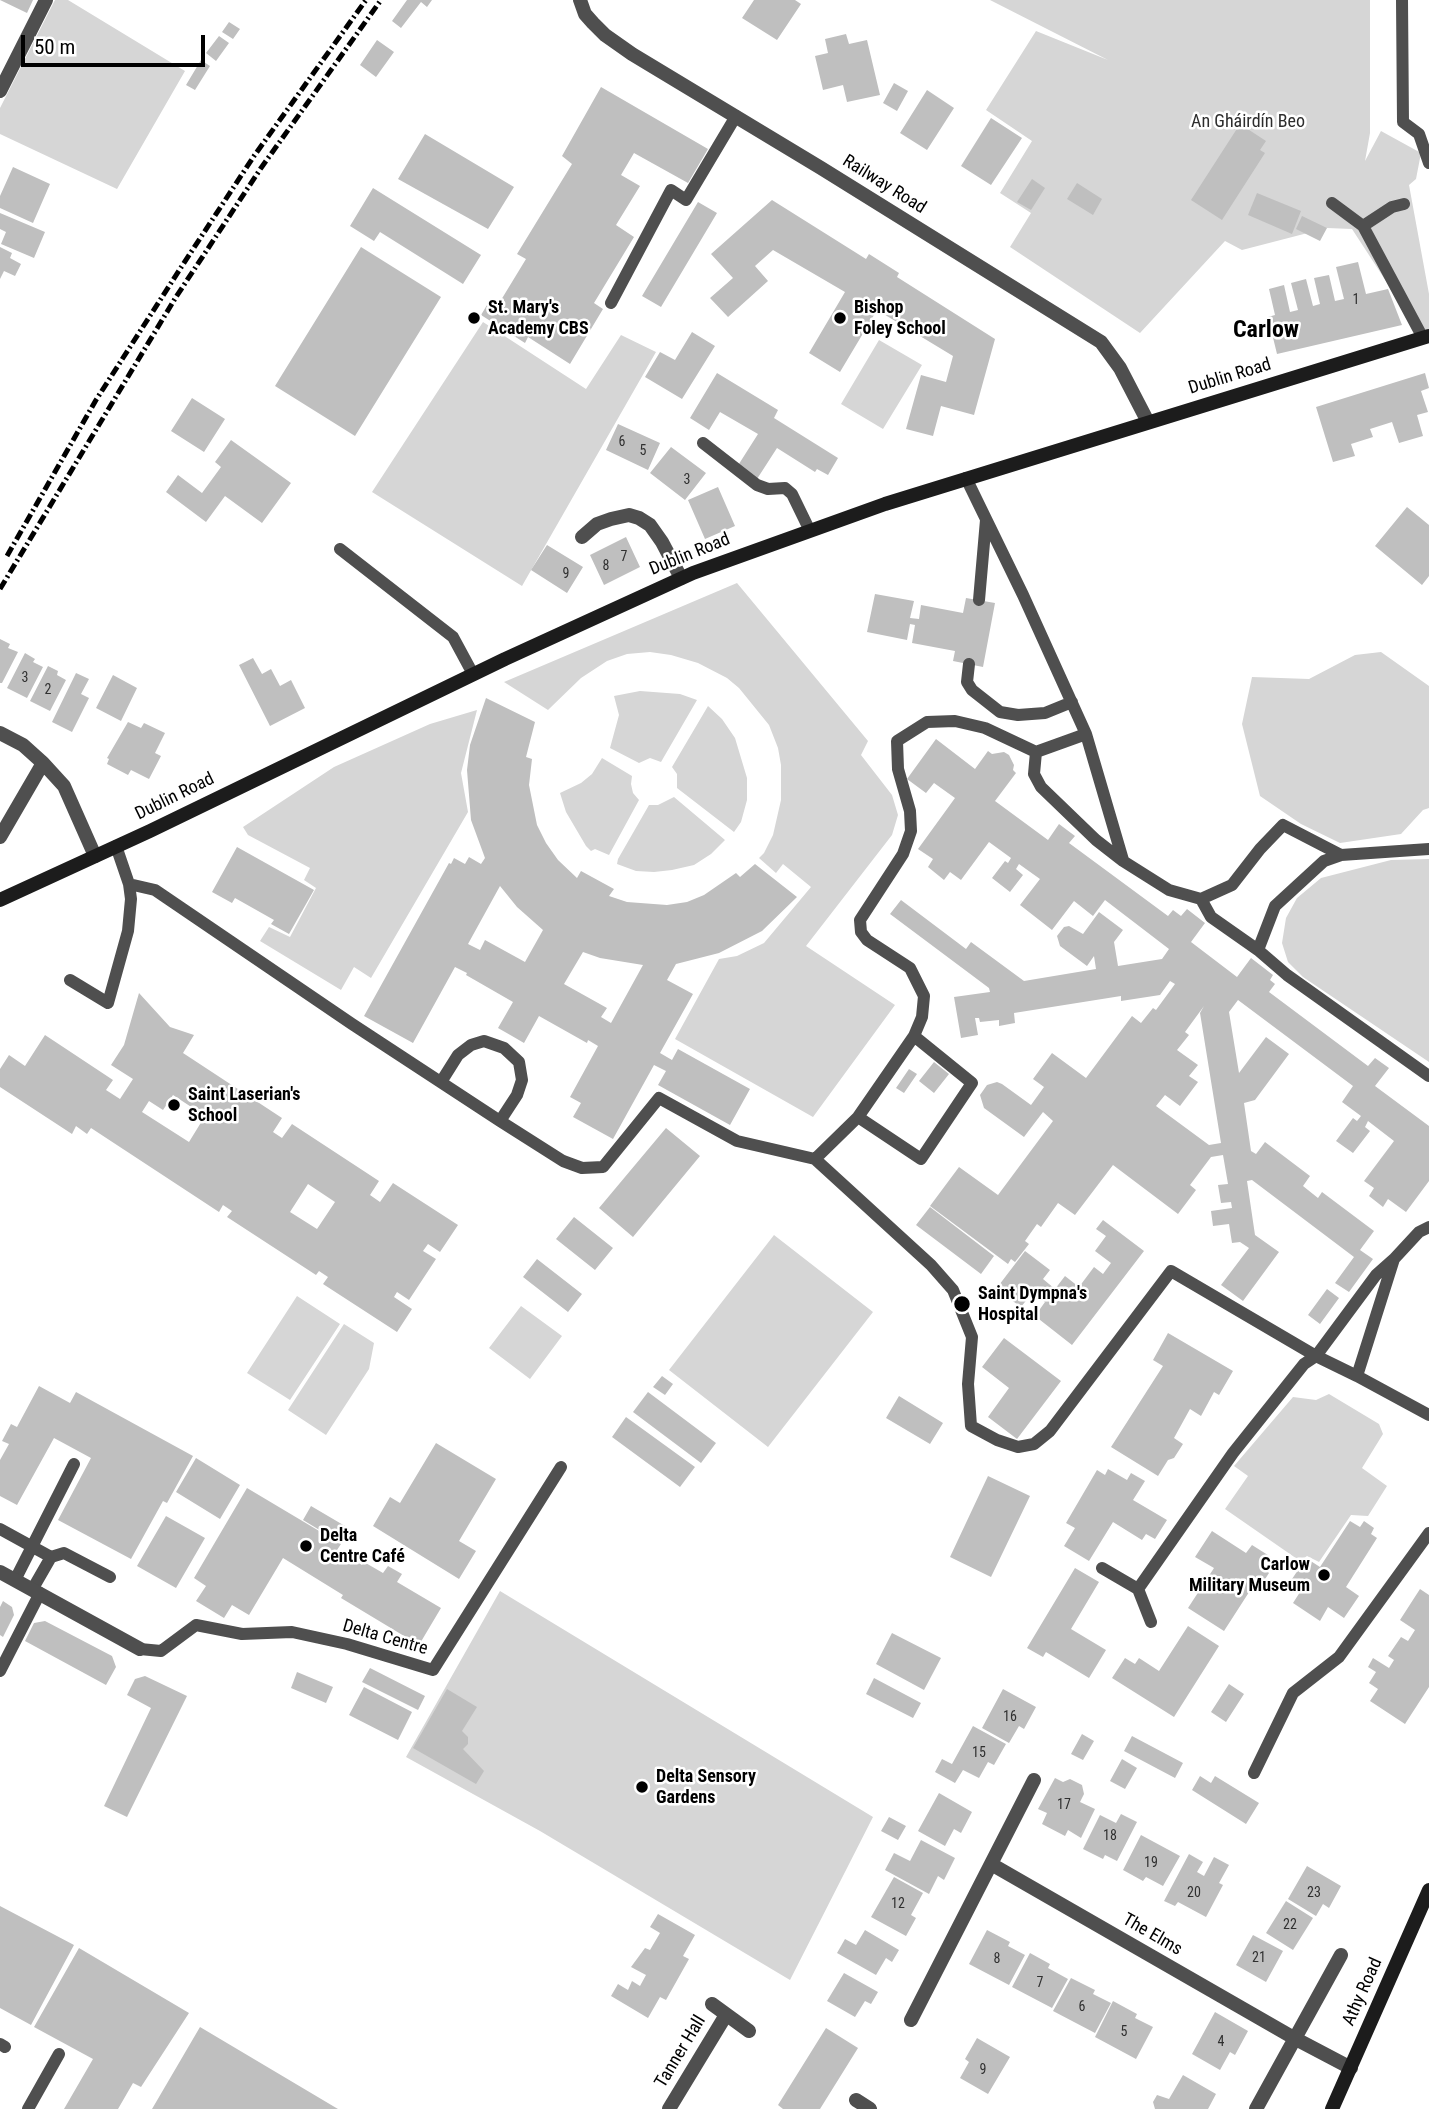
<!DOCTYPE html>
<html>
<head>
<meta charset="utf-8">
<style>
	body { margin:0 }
	#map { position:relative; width:1429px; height:2109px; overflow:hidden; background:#fff; font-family:"Roboto Condensed",sans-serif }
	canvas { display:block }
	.scale { position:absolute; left:21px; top:35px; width:184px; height:32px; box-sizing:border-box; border:4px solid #000; border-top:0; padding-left:9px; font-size:21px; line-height:24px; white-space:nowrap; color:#000; -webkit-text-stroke:5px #fff; paint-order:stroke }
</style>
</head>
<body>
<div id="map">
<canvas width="1429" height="2109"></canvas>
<div class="scale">50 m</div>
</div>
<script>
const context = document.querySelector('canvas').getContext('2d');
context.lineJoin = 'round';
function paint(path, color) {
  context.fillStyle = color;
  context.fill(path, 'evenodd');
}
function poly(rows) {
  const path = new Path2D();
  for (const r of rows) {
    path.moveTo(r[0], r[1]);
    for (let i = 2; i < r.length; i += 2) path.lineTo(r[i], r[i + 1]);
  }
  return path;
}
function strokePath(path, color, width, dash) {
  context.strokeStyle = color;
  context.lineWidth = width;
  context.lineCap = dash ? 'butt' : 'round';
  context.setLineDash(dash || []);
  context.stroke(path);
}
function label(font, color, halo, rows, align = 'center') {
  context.font = font + ' "Roboto Condensed",sans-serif';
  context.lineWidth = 5;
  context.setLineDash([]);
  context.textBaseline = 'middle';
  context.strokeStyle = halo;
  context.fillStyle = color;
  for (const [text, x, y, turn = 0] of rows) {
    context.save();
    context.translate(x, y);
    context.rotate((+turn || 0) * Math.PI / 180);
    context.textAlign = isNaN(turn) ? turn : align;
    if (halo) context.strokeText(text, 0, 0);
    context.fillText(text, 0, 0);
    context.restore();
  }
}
paint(poly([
	[55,0,68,0,185,71,117,189,0,134,0,108],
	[990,0,1370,0,1370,133,1365,161,1381,131,1421,153,1416,179,1409,185,1429,294,1429,336,1423,338,1352,229,1327,228,1242,250,1225,241,1140,333,1010,247,1031,213,1000,193,1032,141,986,110,1036,31,1108,60],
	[483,322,586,389,621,335,656,352,522,586,372,492],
	[879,340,922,365,883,429,841,404],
	[737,583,868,741,861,755,892,795,898,815,892,835,806,946,895,1005,813,1117,675,1039,719,959,737,956,764,943,811,887,783,864,776,873,759,858,764,853,773,835,781,800,781,765,778,748,769,725,739,688,727,678,698,663,671,655,650,652,627,654,607,661,581,678,548,710,504,682],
	[1381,652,1429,686,1429,808,1423,810,1401,834,1340,843,1301,824,1260,796,1242,724,1252,677,1309,679,1355,655],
	[640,691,680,694,697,700,661,762,650,758,639,763,610,748,619,715,614,696],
	[708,706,722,719,735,738,747,778,747,800,741,822,734,832,677,788,677,774,672,767],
	[477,710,461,773,468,812,371,978,354,967,341,990,260,941,269,927,290,937,316,888,304,880,310,868,248,835,243,827,334,767,430,724],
	[602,758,632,776,631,784,633,793,639,800,609,855,595,849,591,851,586,846,566,812,560,793,581,783,592,774],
	[674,797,725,840,711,854,694,865,672,870,654,872,636,871,617,864,618,859,649,805,658,805],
	[1429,859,1429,1062,1303,977,1288,962,1282,943,1286,918,1297,898,1321,878,1391,860],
	[774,1235,873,1312,768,1447,669,1370],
	[297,1296,340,1324,290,1400,247,1373],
	[521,1306,562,1336,530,1379,489,1348],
	[344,1324,374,1343,369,1369,326,1435,288,1410],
	[1329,1394,1379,1424,1383,1434,1362,1468,1387,1486,1368,1516,1351,1515,1319,1562,1307,1556,1300,1561,1225,1509,1248,1476,1234,1466,1293,1397,1316,1400],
	[500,1591,873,1817,790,1980,540,1831,406,1757]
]), '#d6d6d6');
paint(poly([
	[0,0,33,0,27,13],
	[407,0,432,0,427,7,421,2,401,28,392,21],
	[754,0,795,0,801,4,777,40,742,18],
	[229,22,240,29,233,39,222,32],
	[846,34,849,44,867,40,880,95,847,102,843,85,823,90,815,56,828,53,825,39],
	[219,36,229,43,216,61,206,53],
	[377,40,394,52,376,77,360,65],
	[201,60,210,66,195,90,186,85],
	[894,83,908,91,897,111,883,103],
	[601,87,708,149,688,183,634,153,621,175,640,186,616,225,634,237,594,303,603,309,570,364,528,337,525,343,481,315,490,300,498,305,526,259,517,254,572,164,562,156],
	[927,90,954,108,927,150,900,133],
	[991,118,1022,138,991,185,961,166],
	[1240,124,1266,141,1260,150,1265,153,1222,220,1191,200],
	[425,134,514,187,488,229,398,179],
	[13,167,50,184,33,223,0,208,0,196],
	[1032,179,1045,188,1031,210,1017,202],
	[1077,183,1102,199,1093,215,1067,199],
	[373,188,481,255,463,284,380,232,374,241,350,226],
	[1257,193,1301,211,1292,234,1248,215],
	[772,200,866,259,869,254,899,273,897,277,995,339,974,415,941,406,933,436,906,429,921,375,946,382,953,356,877,310,840,372,809,353,845,292,773,250,755,266,768,281,728,317,710,298,733,278,711,254],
	[698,202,717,213,661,307,642,296],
	[0,213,45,232,34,258,1,244,6,232,0,229],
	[1302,216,1327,228,1320,241,1296,229],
	[0,247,12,253,10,258,21,264,15,276,4,271,0,279],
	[361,247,441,297,355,436,275,386],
	[1358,262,1366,294,1388,289,1402,325,1277,354,1268,317,1275,315,1269,289,1284,285,1290,312,1298,310,1291,283,1306,279,1313,306,1320,304,1314,278,1329,275,1335,301,1344,299,1336,267],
	[692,332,715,346,682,399,645,377,660,352,675,360],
	[717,373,778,410,774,418,838,458,828,475,817,469,815,472,777,448,757,479,737,467,758,434,720,412,709,430,690,418],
	[1425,373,1429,388,1421,391,1428,412,1417,415,1423,436,1399,443,1392,422,1370,429,1373,437,1351,444,1355,456,1333,462,1316,407],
	[192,398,225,419,204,452,171,431],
	[618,424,660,443,648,470,606,450],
	[231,440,291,483,262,523,225,496,206,522,166,492,178,475,202,493,221,467,215,462],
	[671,447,706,473,685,500,650,473],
	[718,487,735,526,705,539,688,500],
	[1407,507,1429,525,1429,576,1422,585,1375,546],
	[626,537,640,567,604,585,590,555],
	[547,545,583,567,567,593,531,570],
	[875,594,914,601,910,618,919,619,921,605,963,613,966,598,995,603,983,667,953,661,955,651,912,643,915,625,910,624,907,640,867,632],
	[0,639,10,644,8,648,18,652,2,683,0,683],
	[25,653,35,659,33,662,43,667,27,698,7,688],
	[253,658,262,674,271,669,280,686,291,680,305,708,270,726,239,665],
	[48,666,58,671,57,675,66,680,50,711,30,701],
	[76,673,89,679,81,694,89,698,72,732,52,722],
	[113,675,137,688,121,721,96,708],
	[486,698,535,722,526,757,532,759,529,785,537,825,546,843,558,860,577,878,581,871,614,889,609,896,627,902,667,905,687,902,704,895,736,873,740,877,755,864,797,897,762,931,719,953,676,964,667,980,693,994,660,1053,672,1060,678,1049,750,1089,730,1125,658,1085,666,1071,654,1065,613,1139,573,1117,581,1103,570,1097,598,1046,588,1040,587,1043,539,1016,524,1043,512,1036,498,1028,513,1002,466,975,467,973,455,967,413,1043,364,1016,449,863,451,864,454,858,465,864,469,857,481,864,485,858,471,820,467,770,470,745],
	[500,886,517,907,543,930,525,962,485,940,480,950,468,944],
	[583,952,600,958,643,965,611,1023,601,1017,607,1008,564,984],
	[128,722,141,728,144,723,165,733,155,753,161,756,149,779,131,770,128,775,107,764,109,759,107,758],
	[936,739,975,769,988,751,992,754,1004,752,1009,755,1014,765,1013,770,1016,773,995,801,1048,840,1059,824,1075,836,1069,843,1168,916,1173,910,1181,916,1187,909,1205,923,1191,942,1237,977,1251,958,1273,975,1270,980,1275,984,1269,992,1368,1066,1375,1058,1389,1068,1375,1086,1429,1126,1429,1181,1406,1212,1388,1199,1383,1207,1369,1196,1374,1188,1364,1181,1394,1141,1368,1121,1365,1127,1370,1131,1353,1153,1336,1141,1353,1118,1357,1121,1361,1116,1342,1102,1353,1086,1238,1000,1229,1012,1239,1073,1266,1037,1289,1054,1255,1100,1244,1103,1251,1151,1256,1154,1265,1142,1310,1176,1303,1186,1318,1198,1322,1192,1374,1231,1360,1250,1373,1259,1349,1292,1335,1283,1354,1257,1252,1180,1247,1181,1255,1235,1279,1252,1243,1301,1221,1285,1249,1248,1240,1242,1232,1243,1229,1224,1213,1226,1211,1211,1232,1208,1231,1202,1221,1203,1218,1185,1228,1184,1223,1155,1211,1157,1190,1185,1196,1190,1178,1214,1113,1165,1075,1215,1058,1203,1041,1227,1037,1224,1025,1241,1029,1244,1015,1262,1011,1259,1008,1264,930,1206,959,1167,998,1195,1053,1121,1043,1112,1024,1137,984,1108,980,1095,987,1085,997,1082,1002,1084,1031,1105,1044,1087,1033,1079,1052,1053,1086,1078,1132,1016,1141,1023,1153,1008,1156,1010,1175,984,1170,981,1160,995,1121,1001,1121,996,1014,1013,1015,1023,999,1026,999,1020,980,1022,979,1018,975,1018,978,1035,961,1038,954,997,990,992,989,988,890,914,901,900,966,949,971,942,1024,981,1096,969,1094,956,1087,966,1060,946,1057,936,1064,927,1069,926,1083,934,1099,912,1123,930,1114,942,1118,966,1162,959,1169,949,1105,900,1093,916,1074,901,1052,930,1020,905,1040,879,1019,864,1016,869,1023,875,1010,892,992,878,1005,861,1008,863,1011,858,989,842,961,880,950,872,944,880,928,867,933,859,918,849,955,798,934,783,926,793,907,779],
	[1204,1006,1200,1013,1221,1143,1209,1145,1156,1106,1165,1095,1180,1106,1198,1082,1189,1076,1198,1065,1177,1050,1189,1035,1185,1032],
	[237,847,314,890,289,934,271,924,274,920,235,898,232,903,212,892],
	[139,993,170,1027,194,1035,183,1053,282,1118,273,1132,282,1138,292,1124,379,1181,370,1195,380,1202,393,1183,458,1225,440,1252,428,1244,423,1251,436,1259,409,1300,397,1292,394,1297,412,1309,397,1332,323,1284,328,1277,319,1271,316,1275,227,1217,232,1211,223,1205,219,1212,91,1128,87,1134,76,1126,72,1134,0,1087,0,1069,9,1055,25,1066,45,1035,113,1080,106,1090,120,1099,133,1079,111,1065,124,1045],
	[173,1095,205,1116,189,1142,142,1112,149,1101,163,1110],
	[308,1184,335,1202,317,1229,290,1212],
	[934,1062,949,1074,934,1093,919,1081],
	[909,1069,917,1074,904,1093,896,1088],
	[666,1128,700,1156,633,1237,599,1208],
	[930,1207,994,1256,981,1274,916,1225],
	[574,1217,613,1248,595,1270,556,1239],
	[1103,1220,1144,1251,1072,1345,1035,1316,1045,1302,1032,1293,1021,1307,996,1289,1025,1251,1050,1270,1043,1279,1055,1289,1065,1276,1079,1287,1094,1267,1103,1274,1111,1263,1095,1251,1106,1236,1096,1229],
	[537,1259,582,1294,568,1312,523,1277],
	[1327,1289,1339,1298,1320,1324,1308,1315],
	[1168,1333,1233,1371,1219,1395,1214,1392,1201,1416,1190,1409,1174,1438,1183,1444,1174,1458,1168,1460,1158,1476,1111,1447,1163,1366,1153,1360],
	[1004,1338,1061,1381,1017,1439,988,1417,1009,1388,982,1367],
	[662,1376,673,1384,665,1395,653,1387],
	[39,1386,70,1403,76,1392,193,1456,167,1503,163,1501,131,1559,58,1520,91,1458,54,1438,17,1505,0,1496,0,1460,9,1444,2,1441,11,1424,17,1427],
	[648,1392,716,1443,701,1463,633,1412],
	[899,1396,943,1423,930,1444,886,1418],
	[626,1417,695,1467,680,1487,612,1437],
	[436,1443,496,1479,459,1541,476,1551,459,1579,373,1526,390,1497,400,1503],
	[196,1458,240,1485,220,1519,176,1492],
	[1108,1469,1127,1480,1131,1473,1145,1481,1133,1500,1167,1520,1155,1539,1146,1534,1142,1540,1113,1522,1089,1561,1064,1546,1075,1528,1066,1523,1097,1470,1105,1475],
	[988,1476,1030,1496,991,1577,950,1557],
	[247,1488,341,1544,337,1550,362,1565,364,1562,383,1573,388,1566,402,1574,397,1582,441,1608,419,1645,341,1598,343,1595,283,1558,249,1615,232,1605,224,1618,196,1601,206,1586,194,1578],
	[311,1506,345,1526,336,1540,303,1520],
	[166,1516,205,1538,176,1588,137,1566],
	[1350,1521,1360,1527,1364,1521,1374,1528,1371,1534,1377,1538,1346,1587,1359,1596,1344,1618,1328,1607,1320,1621,1293,1603,1302,1589,1290,1582,1306,1558,1320,1567],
	[1212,1531,1246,1553,1252,1545,1271,1557,1264,1569,1269,1573,1258,1590,1253,1586,1224,1631,1188,1608,1214,1568,1195,1557],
	[1075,1568,1099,1582,1071,1629,1106,1650,1089,1678,1046,1652,1043,1657,1027,1648],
	[1420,1589,1429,1595,1429,1687,1405,1724,1370,1701,1378,1689,1369,1683,1376,1672,1368,1667,1373,1658,1389,1668,1394,1660,1388,1656,1401,1637,1408,1641,1415,1630,1400,1620],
	[3,1601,12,1607,14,1615,3,1637,0,1635,0,1607],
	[45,1621,112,1656,116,1667,106,1685,25,1641,34,1623],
	[1188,1626,1219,1646,1174,1717,1112,1678,1125,1658,1135,1664,1139,1658,1159,1671],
	[892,1633,941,1658,924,1690,876,1664],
	[370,1668,425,1696,418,1710,362,1682],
	[297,1672,333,1687,326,1703,291,1688],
	[145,1676,187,1696,127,1817,104,1806,151,1708,127,1695,135,1679],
	[874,1678,921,1703,913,1718,866,1694],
	[1229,1684,1244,1694,1226,1722,1211,1712],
	[364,1687,412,1712,398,1740,349,1715],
	[447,1689,477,1707,462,1731,468,1737,468,1744,463,1749,484,1771,476,1784,413,1748],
	[1003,1689,1036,1707,1024,1729,1019,1726,1009,1743,982,1728],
	[973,1726,1006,1744,994,1765,988,1762,979,1778,963,1770,955,1783,935,1772,942,1759,952,1764],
	[1082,1734,1094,1741,1083,1760,1071,1754],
	[1132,1736,1183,1763,1175,1778,1124,1751],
	[1122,1759,1137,1768,1125,1789,1110,1781],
	[1200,1776,1211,1783,1215,1776,1259,1803,1246,1824,1192,1790],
	[1055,1778,1063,1782,1070,1779,1082,1785,1084,1794,1080,1802,1095,1809,1081,1838,1068,1830,1065,1836,1042,1824,1047,1813,1038,1809],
	[939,1793,972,1812,961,1833,954,1829,945,1846,918,1831],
	[1121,1814,1137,1822,1117,1861,1105,1855,1103,1859,1083,1849,1100,1815,1116,1823],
	[889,1817,906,1826,898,1840,881,1831],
	[1141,1835,1180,1856,1163,1886,1146,1877,1143,1881,1123,1870],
	[921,1840,955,1858,944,1880,938,1876,929,1894,885,1870,894,1853,910,1861],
	[1189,1854,1203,1862,1197,1872,1204,1876,1214,1857,1229,1865,1219,1883,1223,1885,1206,1917,1178,1902,1175,1906,1164,1901],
	[1307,1866,1341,1886,1329,1908,1323,1904,1316,1916,1288,1899],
	[894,1877,923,1893,911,1915,916,1918,906,1936,871,1917],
	[1286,1901,1313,1918,1293,1950,1266,1933],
	[0,1906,74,1945,31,2025,0,2008],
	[658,1914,695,1935,683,1956,689,1959,666,2000,660,1997,648,2018,611,1996,618,1984,628,1990,632,1981,640,1986,646,1975,631,1967,645,1948,650,1950,660,1933,650,1927],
	[865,1930,899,1950,892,1962,886,1958,876,1975,837,1953,845,1939,856,1945],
	[987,1930,1010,1942,1008,1946,1025,1955,1009,1985,969,1964],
	[1253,1935,1283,1951,1266,1982,1236,1965],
	[79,1948,189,2013,141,2087,133,2083,118,2109,64,2109,93,2059,34,2027],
	[1030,1953,1050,1964,1048,1968,1068,1979,1052,2008,1012,1987],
	[844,1973,878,1992,871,2004,865,2001,855,2017,827,2001],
	[1071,1978,1095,1990,1093,1994,1111,2003,1095,2033,1053,2011],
	[1113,2001,1137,2014,1135,2018,1153,2027,1136,2059,1095,2037],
	[1215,2012,1248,2031,1235,2055,1230,2052,1220,2070,1192,2054],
	[200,2027,338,2109,152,2109],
	[826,2028,858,2048,820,2109,783,2109,778,2105],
	[977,2038,1010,2057,988,2094,960,2078,969,2062,965,2059],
	[1183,2075,1216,2094,1208,2109,1155,2109,1153,2102,1157,2095,1169,2099]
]), '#bfbfbf');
strokePath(poly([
	[1402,0,1403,122,1419,134,1429,163],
	[1332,203,1363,226,1423,338],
	[1363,226,1392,207,1404,204],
	[611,303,671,190,686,200,736,116],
	[703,443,757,485,768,489,785,488,792,494,810,531],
	[966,478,1023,595,1086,734,1123,860],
	[340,549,453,637,473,674],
	[979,600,986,520],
	[969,664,967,682,972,690,1000,712,1018,715,1045,713,1072,702],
	[1036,752,1034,774,1041,787,1096,840,1123,861,1169,890,1201,899,1232,885,1260,849,1283,825,1341,855,1429,849],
	[129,884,155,890,352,1024,500,1121,563,1161,582,1168,603,1167,659,1098,737,1141,815,1159,858,1117],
	[1201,899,1211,917,1258,950,1287,975,1429,1076],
	[1258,950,1275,906,1324,861,1341,855],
	[70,980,108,1003,128,931,131,899,129,884,116,846],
	[914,1036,858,1117,921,1159,972,1083,914,1036,922,1017,924,996,910,968,867,940,861,932,860,920,903,854,911,831,910,811,898,769,897,741,927,722,955,721,985,728,1036,752,1086,734],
	[441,1082,458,1055,471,1045,484,1041,504,1048,519,1062,522,1080,517,1095,500,1121],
	[815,1159,931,1265,953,1290,972,1337,968,1384,971,1426,997,1440,1018,1447,1034,1444,1050,1431,1171,1271,1316,1356,1357,1376],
	[1429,1227,1419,1232,1394,1259,1357,1376,1429,1415],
	[0,1529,51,1557],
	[1102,1568,1138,1589,1233,1453,1304,1364,1316,1356,1376,1275,1394,1259],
	[15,1580,74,1464],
	[1138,1589,1151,1622],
	[32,1590,51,1557,64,1553,110,1577],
	[140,1649,161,1651,196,1625,242,1634,292,1632,347,1644,433,1670,561,1467],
	[0,1671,40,1593],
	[1254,1773,1293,1693,1339,1657,1429,1533],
	[0,2044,5,2047],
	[28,2109,59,2054]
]), '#4f4f4f', 12);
strokePath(poly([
	[0,91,46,0],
	[582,537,597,524,611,519,629,515,639,518,650,525,662,542,681,578],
	[0,733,23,745,43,763],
	[0,837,43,763,64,786,95,856],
	[0,1572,140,1649],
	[991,1864,1294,2038,1351,2068],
	[712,2004,749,2031],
	[911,2020,1034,1780],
	[856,2100,870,2109],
	[669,2109,726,2015],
	[1256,2109,1341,1955]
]), '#4f4f4f', 14);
strokePath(poly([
	[580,0,585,14,593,23,605,35,632,54,821,168,1101,342,1120,368,1148,422]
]), '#4f4f4f', 14);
strokePath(poly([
	[0,900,150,831,505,659,693,573,885,504,1429,336],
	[1332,2109,1429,1890]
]), '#1c1c1c', 14);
strokePath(poly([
	[7,556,96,400,180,269,254,156,366,0],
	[0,589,176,297,261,168,381,0]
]), '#000', 5, [10, 3.5, 2, 3.5]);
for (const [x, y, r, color] of [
	[474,318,7,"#000"],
	[840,318,7,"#000"],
	[174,1105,7,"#000"],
	[962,1304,9,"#000"],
	[306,1546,7,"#000"],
	[1324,1575,7,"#000"],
	[642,1787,7,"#000"]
]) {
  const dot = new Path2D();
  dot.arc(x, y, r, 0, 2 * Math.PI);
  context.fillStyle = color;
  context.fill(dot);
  strokePath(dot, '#fff', 2.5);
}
label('14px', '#303030', null, [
	["1",1356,300],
	["6",622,442],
	["5",643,451],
	["3",687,480],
	["7",624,557],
	["8",606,566],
	["9",566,574],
	["3",25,678],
	["2",48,690],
	["16",1010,1717],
	["15",979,1753],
	["17",1064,1805],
	["18",1110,1836],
	["19",1151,1863],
	["20",1194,1893],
	["23",1314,1893],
	["12",898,1904],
	["22",1290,1925],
	["21",1259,1958],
	["8",997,1959],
	["7",1040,1983],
	["6",1082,2007],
	["5",1124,2032],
	["4",1221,2042],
	["9",983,2070]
]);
label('18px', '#2d2d2d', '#fff', [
	["An Gháirdín Beo",1248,122]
]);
label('18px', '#000', '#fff', [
	["Railway Road",884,185,32],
	["Dublin Road",1230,377,-17],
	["Dublin Road",690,555,-22],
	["Dublin Road",175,797,-26],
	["Delta Centre",385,1638,16],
	["The Elms",1152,1935,30],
	["Athy Road",1363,1992,-66],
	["Tanner Hall",681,2052,-59]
]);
label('bold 18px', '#000', '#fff', [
	["St. Mary's",488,308],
	["Academy CBS",488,329],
	["Bishop",854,308],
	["Foley School",854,329],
	["Saint Laserian's",188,1095],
	["School",188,1116],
	["Saint Dympna's",978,1294],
	["Hospital",978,1315],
	["Delta",320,1536],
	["Centre Café",320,1557],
	["Carlow",1310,1565,"right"],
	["Military Museum",1310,1586,"right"],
	["Delta Sensory",656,1777],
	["Gardens",656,1798]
], 'left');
label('bold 24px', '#000', '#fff', [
	["Carlow",1266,331]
]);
</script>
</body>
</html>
